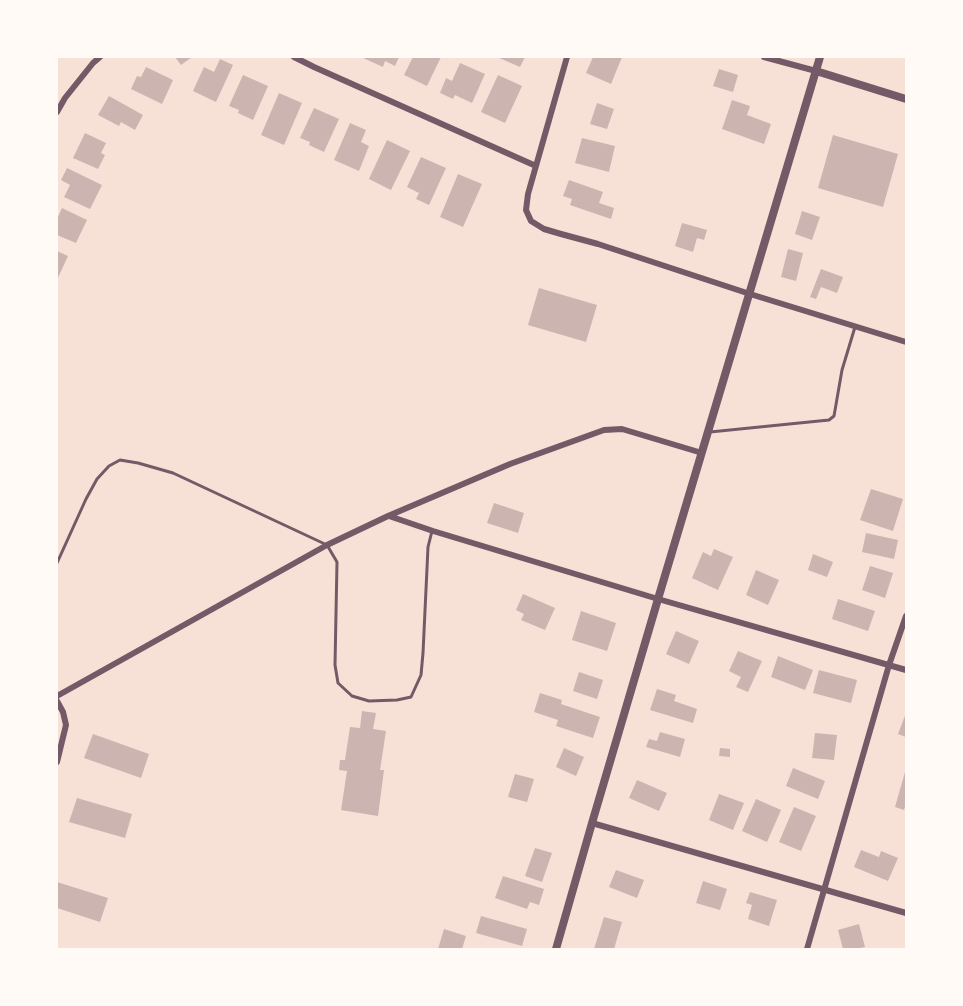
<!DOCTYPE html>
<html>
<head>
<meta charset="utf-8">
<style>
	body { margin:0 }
	#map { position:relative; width:963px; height:1006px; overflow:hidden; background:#f7e1d7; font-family:Figtree,sans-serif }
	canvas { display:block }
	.frame { position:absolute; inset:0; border:58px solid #fffaf5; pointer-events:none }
</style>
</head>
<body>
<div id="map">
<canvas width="963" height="1006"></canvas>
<div class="frame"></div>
</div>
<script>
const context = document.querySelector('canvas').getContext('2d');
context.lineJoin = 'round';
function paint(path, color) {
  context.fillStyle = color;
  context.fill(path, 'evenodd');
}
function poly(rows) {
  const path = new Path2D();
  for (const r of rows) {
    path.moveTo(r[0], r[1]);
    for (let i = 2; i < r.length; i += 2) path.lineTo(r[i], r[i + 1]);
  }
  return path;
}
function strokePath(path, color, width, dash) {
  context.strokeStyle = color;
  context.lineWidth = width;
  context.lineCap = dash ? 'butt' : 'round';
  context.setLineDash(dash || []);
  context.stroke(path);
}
paint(poly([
	[175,57,192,57,181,65],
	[361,57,399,57,395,66,385,61,383,67],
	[413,57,441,57,427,86,404,75],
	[497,57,525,57,520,67],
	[593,57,622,57,611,84,586,73],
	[220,59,233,65,216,102,193,91,204,67,214,72],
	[460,63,485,74,472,103,455,95,453,99,440,93,446,78,452,81],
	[146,67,173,80,162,104,131,89,137,76,141,77],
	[719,69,738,75,733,92,713,86],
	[243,75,268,86,253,120,238,113,239,110,229,106],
	[498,75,522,86,505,123,481,112],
	[279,93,302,103,284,145,261,135],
	[109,96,143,115,135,130,121,122,119,126,98,115],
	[732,100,750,106,747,115,771,124,764,144,722,129],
	[597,103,614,109,607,129,590,124],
	[314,108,339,119,324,152,309,145,310,142,300,138],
	[350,123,366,130,361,142,369,146,359,171,334,160],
	[85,133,106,143,101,153,105,155,98,169,73,158],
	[833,135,898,154,883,207,818,188],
	[582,138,615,146,609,172,575,163],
	[387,140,410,151,391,190,369,179],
	[421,157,446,168,429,205,416,199,419,193,407,187],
	[67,168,102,185,90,209,64,197,70,185,61,180],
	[458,174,482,184,463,227,440,217],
	[569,180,603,192,599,203,614,208,611,219,570,205,572,199,563,196],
	[62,208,87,220,76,243,57,235,57,219],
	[802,211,820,217,812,240,795,234],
	[682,223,707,230,704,240,697,238,693,252,675,246],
	[788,249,803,253,796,281,781,277],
	[57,251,68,256,57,280],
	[821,269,843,277,837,293,821,287,816,299,810,297],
	[539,288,597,305,586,342,528,325],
	[871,489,903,499,893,531,860,520],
	[494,503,524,513,518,533,487,523],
	[866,533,898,540,894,559,862,552],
	[714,549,733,557,718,590,692,578,703,552,711,556],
	[813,554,833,562,827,577,808,570],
	[870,566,893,573,885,598,862,590],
	[756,570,779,580,768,605,746,595],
	[523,594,555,608,545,630,521,620,524,614,516,610],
	[838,599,875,611,868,631,832,619],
	[581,611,616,623,607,651,572,640],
	[676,631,699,641,689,664,666,654],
	[738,651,762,661,748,692,736,687,741,677,729,671],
	[778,656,813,670,805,690,771,677],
	[819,670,857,680,851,703,813,693],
	[579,672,603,680,597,699,573,691],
	[657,689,676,695,674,701,697,709,693,723,650,710],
	[540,693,562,700,561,704,600,717,593,738,556,726,558,720,534,712],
	[362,711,376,713,373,729,386,731,380,770,384,770,378,816,341,810,347,771,339,770,340,760,345,760,350,727,360,728],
	[906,713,906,737,898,734],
	[660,732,685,739,680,757,646,747,649,739,657,741],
	[815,733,837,735,834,760,812,758],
	[93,734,149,754,141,778,84,758],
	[564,748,584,757,576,776,556,767],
	[720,748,730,749,730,757,719,756],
	[793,768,825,781,818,799,786,786],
	[905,772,906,803,904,810,895,807],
	[515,774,534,779,527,802,508,797],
	[637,780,667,793,659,811,629,798],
	[719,794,744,803,733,830,709,820],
	[77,798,132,814,125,838,69,822],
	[756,799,781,810,767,842,742,831],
	[794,807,816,816,801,851,779,842],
	[535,848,552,853,542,882,525,876],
	[861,850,879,857,881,851,898,858,888,881,854,867],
	[616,870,644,880,637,898,609,887],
	[503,876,544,889,539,905,530,902,527,909,495,898],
	[703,881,727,889,720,910,696,903],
	[57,882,108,898,100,922,57,908],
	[750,892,777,900,769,926,748,919,752,905,746,903],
	[481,916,527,929,522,946,476,933],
	[604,917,622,922,614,949,594,949],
	[859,924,865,947,856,949,843,949,838,930],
	[444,929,466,936,462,949,438,949]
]), '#ccb4b1');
strokePath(poly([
	[710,432,829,420,834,416,842,370,855,327],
	[57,563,86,499,97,479,109,466,120,460,138,463,173,473,327,545,337,562,335,665,338,683,352,696,369,701,397,700,411,697,421,675,423,653,428,547,432,531]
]), '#755966', 3);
strokePath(poly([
	[294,57,314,67,536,166],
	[567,57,528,194,526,210,531,221,544,229,561,234,598,244,750,294,906,342],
	[764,57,816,71],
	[57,112,65,98,93,63,100,57],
	[389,516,433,531,658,599,906,670],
	[57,696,327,545,388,516,510,464,604,430,622,429,702,453],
	[57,701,63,712,66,725,57,762],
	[592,823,906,913],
	[807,949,889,665,906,616]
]), '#755966', 6);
strokePath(poly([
	[816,71,906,99],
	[556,949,592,823,658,599,820,57]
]), '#755966', 8);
</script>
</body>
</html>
